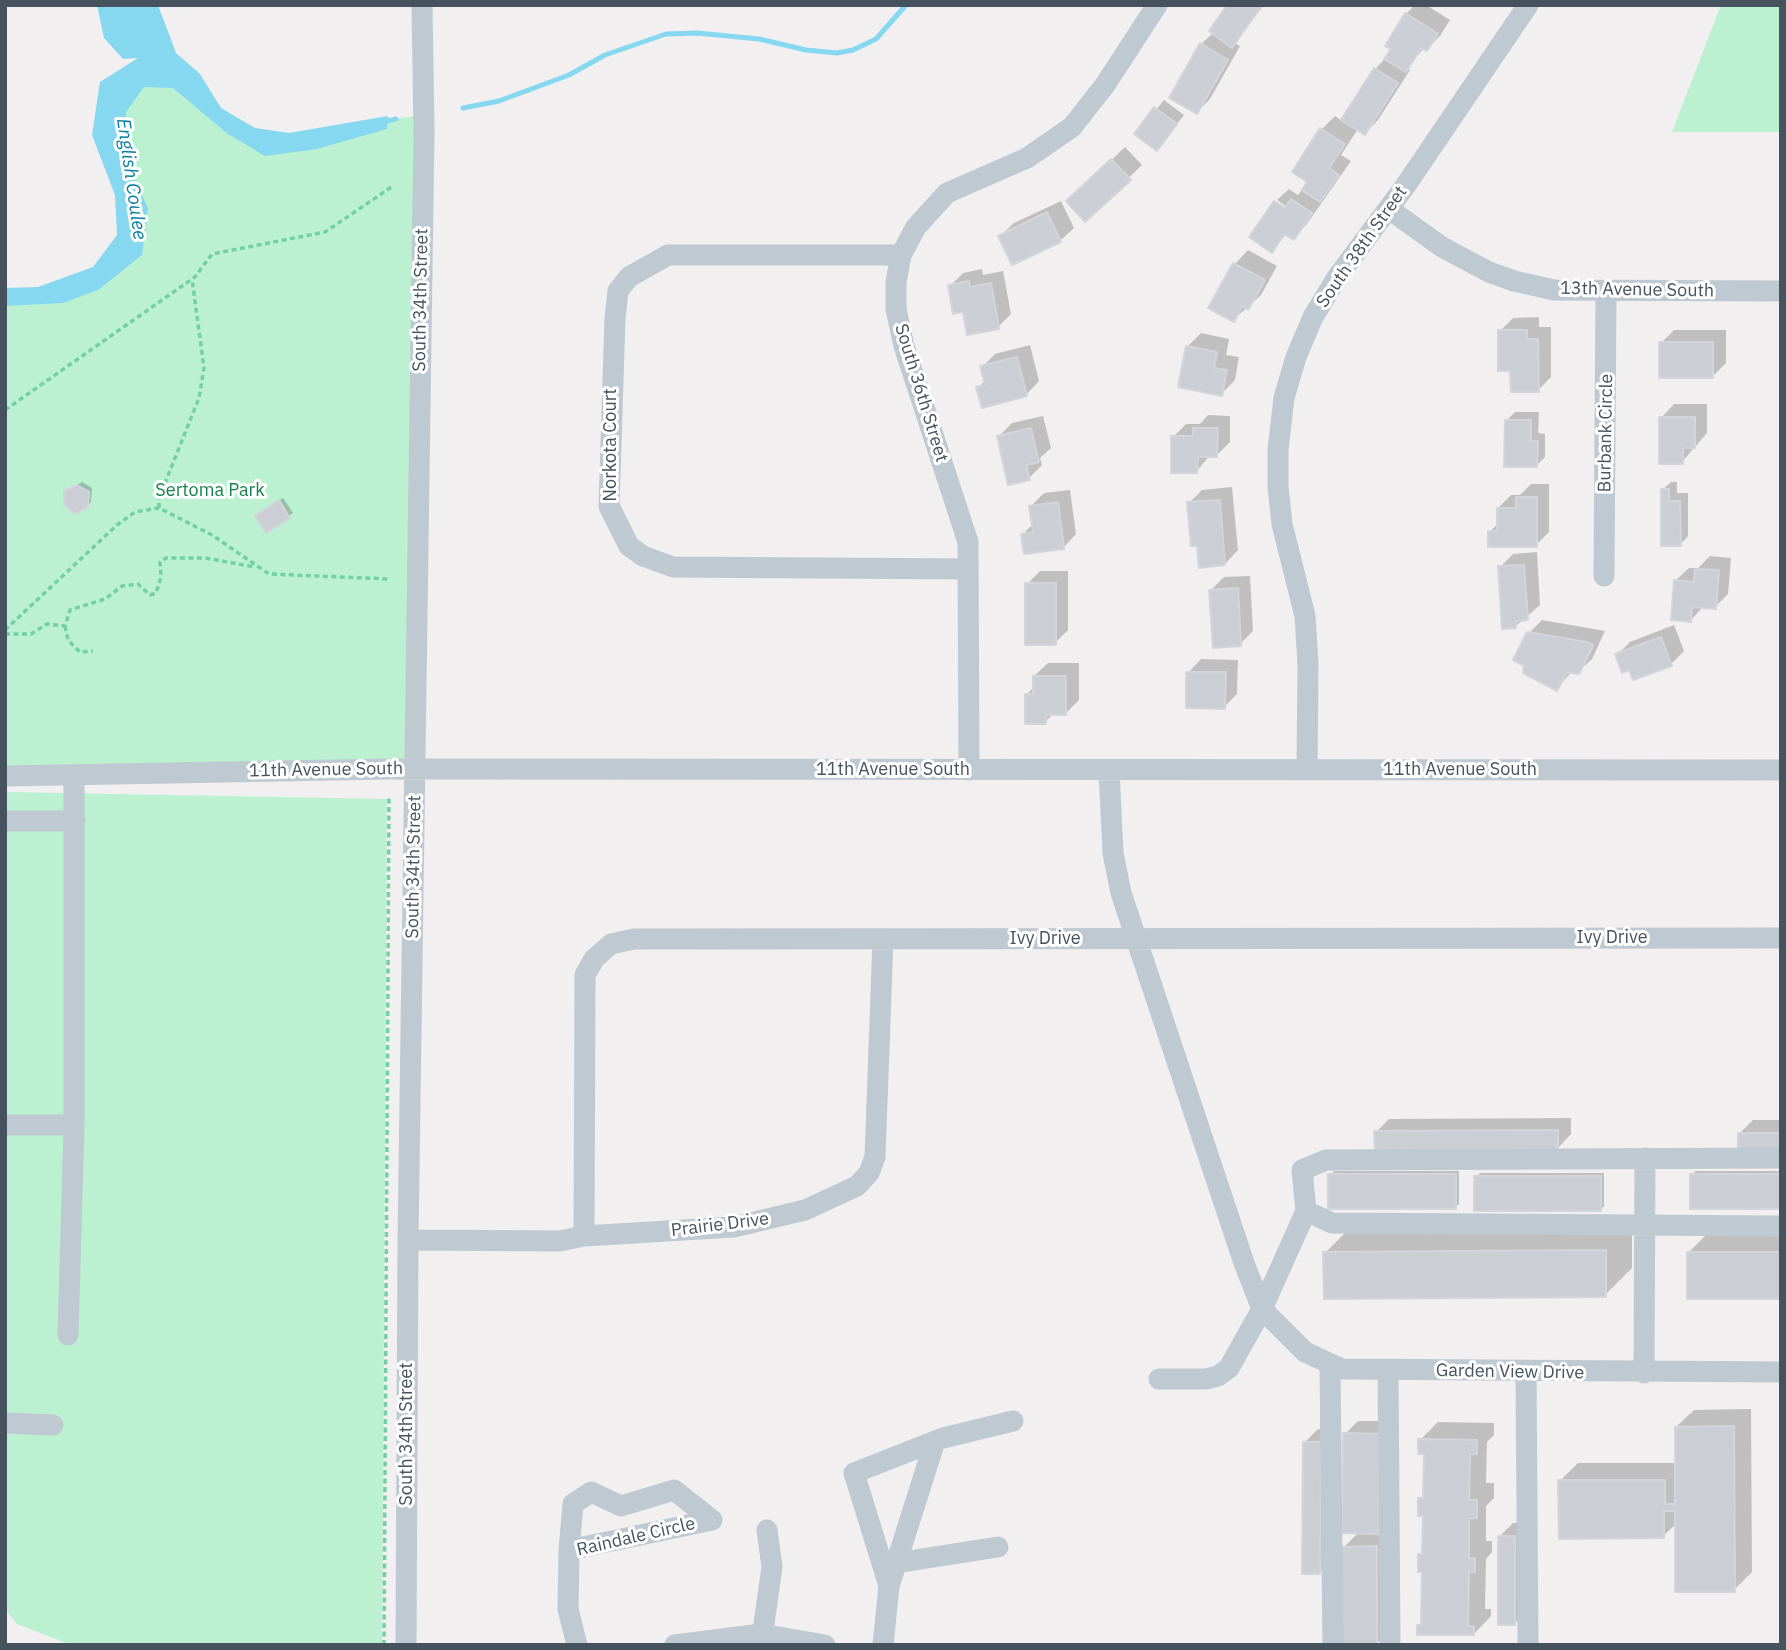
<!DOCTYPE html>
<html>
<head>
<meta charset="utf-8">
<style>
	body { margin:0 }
	#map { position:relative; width:1786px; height:1650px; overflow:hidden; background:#f1efef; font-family:"IBM Plex Sans",sans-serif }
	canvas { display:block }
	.frame { position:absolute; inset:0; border:7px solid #46525d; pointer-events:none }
</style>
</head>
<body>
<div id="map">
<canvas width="1786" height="1650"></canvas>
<div class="frame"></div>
</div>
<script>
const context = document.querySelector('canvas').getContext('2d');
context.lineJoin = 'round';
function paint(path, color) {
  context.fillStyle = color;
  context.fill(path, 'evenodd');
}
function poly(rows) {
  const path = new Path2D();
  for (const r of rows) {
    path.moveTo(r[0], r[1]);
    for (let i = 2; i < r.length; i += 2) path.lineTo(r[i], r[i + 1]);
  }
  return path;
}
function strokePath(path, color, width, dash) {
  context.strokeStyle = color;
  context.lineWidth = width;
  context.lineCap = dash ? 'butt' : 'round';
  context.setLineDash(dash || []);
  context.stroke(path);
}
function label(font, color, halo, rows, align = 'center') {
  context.font = font + ' "IBM Plex Sans",sans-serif';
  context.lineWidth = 6;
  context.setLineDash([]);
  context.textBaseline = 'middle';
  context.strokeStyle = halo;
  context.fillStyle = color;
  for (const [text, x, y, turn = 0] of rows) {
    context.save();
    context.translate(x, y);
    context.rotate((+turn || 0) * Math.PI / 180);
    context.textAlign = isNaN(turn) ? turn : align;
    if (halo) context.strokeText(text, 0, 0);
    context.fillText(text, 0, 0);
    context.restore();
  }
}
paint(poly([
	[1721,5,1781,5,1781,132,1672,132],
	[155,63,228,123,280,138,414,116,416,769,5,776,5,300,42,300,127,249,108,93],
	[5,792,387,799,382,1645,71,1645,17,1624,5,1609]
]), '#bbf1d1');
paint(poly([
	[97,5,158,5,176,53,200,74,221,108,255,128,289,133,388,116,387,129,317,149,265,156,228,134,173,88,144,87,126,112,127,162,148,208,142,255,98,290,63,303,5,306,5,288,38,287,93,267,117,235,115,195,92,135,100,82,138,58,123,59,104,38]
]), '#86d8f0');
paint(poly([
	[1229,5,1264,5,1235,43,1240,46,1210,99,1197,112,1201,44,1213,33],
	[1415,5,1426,5,1450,20,1440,36,1427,49,1424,48,1407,68,1410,70,1378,120,1365,133,1358,129,1341,155,1351,161,1306,225,1293,238,1287,234,1272,250,1252,237,1276,202,1291,214,1293,211,1277,200,1289,189,1298,195,1309,181,1294,171,1322,129,1335,116,1342,121,1375,69,1389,55,1406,14],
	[1164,100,1184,115,1157,149,1136,134],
	[1125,147,1142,165,1085,220,1081,189],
	[1061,201,1074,228,1060,241,1013,263,1000,236,1014,223],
	[1248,250,1277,266,1261,295,1233,320,1211,307,1235,264],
	[982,269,983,275,1003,271,1011,314,998,327,964,310,950,286,963,273],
	[1539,317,1539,327,1551,327,1551,377,1538,390,1500,331,1513,318],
	[1674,330,1726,330,1726,363,1712,377,1661,343],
	[1201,333,1229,339,1226,355,1239,357,1235,380,1221,394,1187,347],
	[1030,345,1039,381,1026,395,978,388,986,380,982,367,995,354],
	[1674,404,1707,404,1707,433,1682,462,1661,418],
	[1515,412,1539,412,1538,433,1545,434,1545,457,1537,465,1506,421],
	[1208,415,1230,416,1230,442,1217,455,1210,455,1197,471,1173,437,1186,424,1200,424],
	[1043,416,1051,448,1040,458,1042,465,1029,478,999,436,1012,423],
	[82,482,92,488,91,502,87,506,66,491],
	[1671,482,1677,482,1677,493,1688,493,1688,536,1680,545,1662,490],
	[1531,484,1549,484,1549,532,1536,545,1490,532,1498,523,1498,508,1511,495,1520,495],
	[1232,487,1238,550,1225,564,1198,544,1189,503,1202,490],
	[1070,490,1076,534,1063,548,1023,534,1033,524,1031,506,1044,493],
	[283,498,293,513,267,531,261,513],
	[1537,552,1540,605,1516,626,1500,567,1513,554],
	[1710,556,1731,558,1728,594,1715,607,1704,606,1691,620,1675,581,1689,568,1698,568],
	[1040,571,1068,571,1068,630,1055,643,1027,584],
	[1250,576,1253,631,1240,644,1211,590,1224,577],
	[1542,620,1605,631,1592,659,1578,672,1572,671,1557,689,1529,633],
	[1674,625,1684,651,1671,664,1630,668,1617,655,1630,642],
	[1201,659,1238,660,1237,694,1224,707,1188,673],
	[1048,663,1079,663,1079,700,1066,713,1054,713,1045,722,1027,694,1034,687,1034,676],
	[1571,1118,1571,1134,1558,1148,1376,1132,1389,1119],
	[1753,1120,1781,1120,1781,1150,1740,1133],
	[1334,1171,1459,1171,1459,1204,1455,1208,1330,1175],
	[1696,1171,1781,1171,1781,1207,1692,1174],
	[1480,1173,1604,1173,1604,1206,1601,1209,1476,1177],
	[1632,1224,1632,1268,1605,1295,1325,1253,1352,1226],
	[1715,1226,1781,1226,1781,1297,1688,1253],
	[1751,1409,1752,1572,1734,1590,1677,1523,1663,1536,1560,1481,1578,1463,1677,1463,1676,1427,1694,1410],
	[1358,1421,1391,1421,1391,1519,1375,1534,1390,1534,1389,1631,1376,1644,1344,1547,1359,1532,1345,1434],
	[1438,1422,1494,1423,1494,1435,1487,1442,1486,1483,1494,1483,1494,1498,1486,1506,1486,1541,1492,1541,1492,1552,1486,1559,1485,1609,1491,1609,1491,1616,1474,1634,1419,1625,1423,1622,1424,1570,1420,1555,1424,1551,1425,1514,1420,1499,1425,1494,1425,1452,1420,1440],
	[1318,1429,1334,1429,1332,1559,1319,1572,1305,1442],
	[1513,1523,1528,1523,1528,1610,1515,1623,1499,1537]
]), '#0003');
strokePath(poly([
	[463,108,499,101,569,75,605,55,666,34,697,33,759,39,806,50,837,53,853,50,876,39,906,5],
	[383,122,396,119]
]), '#86d8f0', 5);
const building = poly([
	[1227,5,1262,5,1232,48,1209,31,1227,5],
	[1405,13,1438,34,1427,51,1421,48,1406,72,1384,59,1391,49,1385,46,1405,13],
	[1200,43,1228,60,1197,114,1169,98,1200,43],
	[1374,68,1398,83,1365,135,1341,120,1374,68],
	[1154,107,1177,124,1157,151,1134,134,1154,107],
	[1320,128,1345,144,1329,168,1339,175,1320,202,1302,190,1307,182,1292,172,1320,128],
	[1111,159,1131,180,1085,222,1066,201,1111,159],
	[1291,199,1312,213,1294,240,1284,234,1272,253,1249,237,1274,201,1285,208,1291,199],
	[1047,212,1061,242,1012,265,998,236,1047,212],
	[1233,263,1265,280,1248,310,1242,306,1234,322,1208,308,1233,263],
	[969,281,970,287,991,283,999,329,967,335,963,312,953,314,948,285,969,281],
	[1498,330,1527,330,1527,339,1538,339,1539,392,1511,392,1510,371,1498,371,1498,330],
	[1659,342,1713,342,1713,378,1659,378,1659,342],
	[1186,346,1217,352,1214,368,1227,370,1222,396,1178,387,1186,346],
	[1017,357,1027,396,982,408,976,387,985,385,980,366,1017,357],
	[1659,417,1695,417,1695,448,1683,448,1683,464,1659,464,1659,417],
	[1505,420,1531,420,1531,441,1538,441,1537,467,1504,467,1505,420],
	[1031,428,1039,462,1026,465,1030,480,1008,485,997,436,1031,428],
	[1193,428,1218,428,1217,457,1198,457,1197,473,1171,473,1171,436,1193,436,1193,428],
	[77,485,89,492,88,507,75,514,64,505,64,491,77,485],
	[1661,489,1669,489,1669,501,1680,501,1681,546,1661,546,1661,489],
	[1516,497,1537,497,1537,547,1488,547,1488,531,1497,531,1497,508,1516,508,1516,497],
	[279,500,290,518,266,533,255,516,279,500],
	[1220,500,1225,565,1199,568,1197,546,1191,546,1187,502,1220,500],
	[1058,502,1064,549,1024,554,1021,534,1033,532,1029,506,1058,502],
	[1524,565,1528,620,1516,621,1516,628,1502,629,1498,566,1524,565],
	[1695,569,1719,570,1716,609,1692,607,1691,622,1671,620,1674,580,1694,582,1695,569],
	[1025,583,1056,583,1056,645,1025,645,1025,583],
	[1238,588,1241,646,1213,648,1209,590,1238,588],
	[1527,632,1587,642,1593,645,1592,648,1579,674,1567,672,1557,691,1523,673,1524,666,1513,660,1527,632],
	[1661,637,1672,666,1633,680,1629,670,1622,673,1615,654,1661,637],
	[1186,672,1226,672,1225,709,1186,708,1186,672],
	[1033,676,1066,676,1066,715,1046,715,1046,724,1025,724,1025,694,1033,694,1033,676],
	[1558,1130,1558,1149,1375,1150,1374,1131,1558,1130],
	[1738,1133,1781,1133,1781,1152,1738,1152,1738,1133],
	[1328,1174,1456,1174,1456,1209,1328,1209,1328,1174],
	[1690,1174,1781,1174,1781,1209,1690,1209,1690,1174],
	[1474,1176,1601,1176,1601,1211,1474,1211,1474,1176],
	[1606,1250,1606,1297,1324,1299,1323,1252,1606,1250],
	[1687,1252,1781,1252,1781,1299,1687,1299,1687,1252],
	[1734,1426,1735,1592,1675,1592,1675,1511,1664,1511,1664,1538,1559,1539,1558,1480,1665,1480,1665,1504,1675,1504,1675,1427,1734,1426],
	[1343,1433,1379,1434,1378,1534,1342,1533,1343,1433],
	[1418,1439,1477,1440,1477,1454,1470,1454,1469,1500,1477,1500,1477,1518,1469,1518,1469,1558,1475,1558,1475,1572,1469,1571,1468,1626,1474,1627,1474,1635,1417,1635,1417,1625,1421,1625,1422,1572,1418,1572,1418,1554,1422,1554,1423,1516,1418,1516,1418,1498,1423,1498,1424,1454,1418,1454,1418,1439],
	[1303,1442,1321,1442,1320,1574,1302,1574,1303,1442],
	[1498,1536,1515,1536,1515,1625,1498,1625,1498,1536],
	[1377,1546,1377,1645,1341,1645,1342,1547,1377,1546]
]);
paint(building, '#cbced4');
strokePath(building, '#d2d5db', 2);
strokePath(poly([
	[5,410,195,277,212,254,325,232,393,186],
	[159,508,159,498,199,398,204,368,192,279],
	[65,626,68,640,80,652,93,651],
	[5,630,117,525,135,512,159,508,212,535,269,574,390,579],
	[5,634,31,634,47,624,65,626,70,610,105,599,122,586,138,584,150,595,156,593,161,577,160,562,166,558,205,558,255,567],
	[384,1645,389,796]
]), '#72d1a3', 3.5, [5, 3.5]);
strokePath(poly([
	[1389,209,1442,247,1489,272,1514,281,1554,290,1781,291],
	[901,255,668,255,629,277,618,291,615,318,609,506,629,546,643,556,673,567,968,569],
	[1604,576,1606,291],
	[1307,769,1308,664,1305,616,1282,524,1278,487,1278,450,1284,398,1296,357,1313,317,1338,276,1406,185,1528,5],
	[969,770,968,542,904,346,896,309,896,282,901,255,916,227,947,193,1027,158,1072,127,1105,85,1157,5],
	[1109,770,1113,853,1121,893,1244,1263,1262,1309,1305,1352,1342,1369,1781,1372],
	[5,776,389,769,1781,770],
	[5,821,75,821],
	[5,1125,74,1125,74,775],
	[1781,1158,1326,1160,1302,1170,1306,1211,1332,1223,1781,1226],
	[584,1236,585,975,594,959,611,944,634,939,1781,938],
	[408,1240,560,1241,584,1236,734,1227,805,1210,857,1186,869,1173,875,1157,883,939],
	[68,1335,74,1125],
	[1330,1364,1333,1645],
	[1388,1370,1390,1645],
	[1526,1373,1528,1645],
	[1644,1373,1645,1158],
	[1159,1379,1206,1379,1218,1376,1229,1368,1262,1309,1306,1211],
	[5,1423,53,1425],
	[569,1550,573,1504,591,1492,621,1506,674,1490,712,1520],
	[896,1563,998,1547],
	[889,1586,935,1441],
	[406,1645,408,1240,424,131,422,5],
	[577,1645,568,1609,569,1550,712,1520],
	[675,1645,761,1634,825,1645],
	[761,1645,772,1567,767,1530],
	[883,1645,889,1586,854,1473,943,1438,1013,1421]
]), '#bfc9d1', 21);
label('18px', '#46525d', '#fff', [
	["South 38th Street",1362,247,-55],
	["13th Avenue South",1637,290,1],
	["South 34th Street",421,300,-89],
	["South 36th Street",921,393,73],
	["Burbank Circle",1606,433,-89],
	["Norkota Court",611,445,-90],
	["11th Avenue South",326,770,-1],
	["11th Avenue South",893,770],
	["11th Avenue South",1460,770],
	["South 34th Street",414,867,-89],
	["Ivy Drive",1612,938],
	["Ivy Drive",1045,939],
	["Prairie Drive",720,1225,-7],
	["Garden View Drive",1510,1372,1],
	["South 34th Street",407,1434,-90],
	["Raindale Circle",636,1537,-13]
]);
label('18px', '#13824c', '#fff', [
	["Sertoma Park",210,491]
]);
label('italic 19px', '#077ea0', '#fff', [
	["English Coulee",131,179,82]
]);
</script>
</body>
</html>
